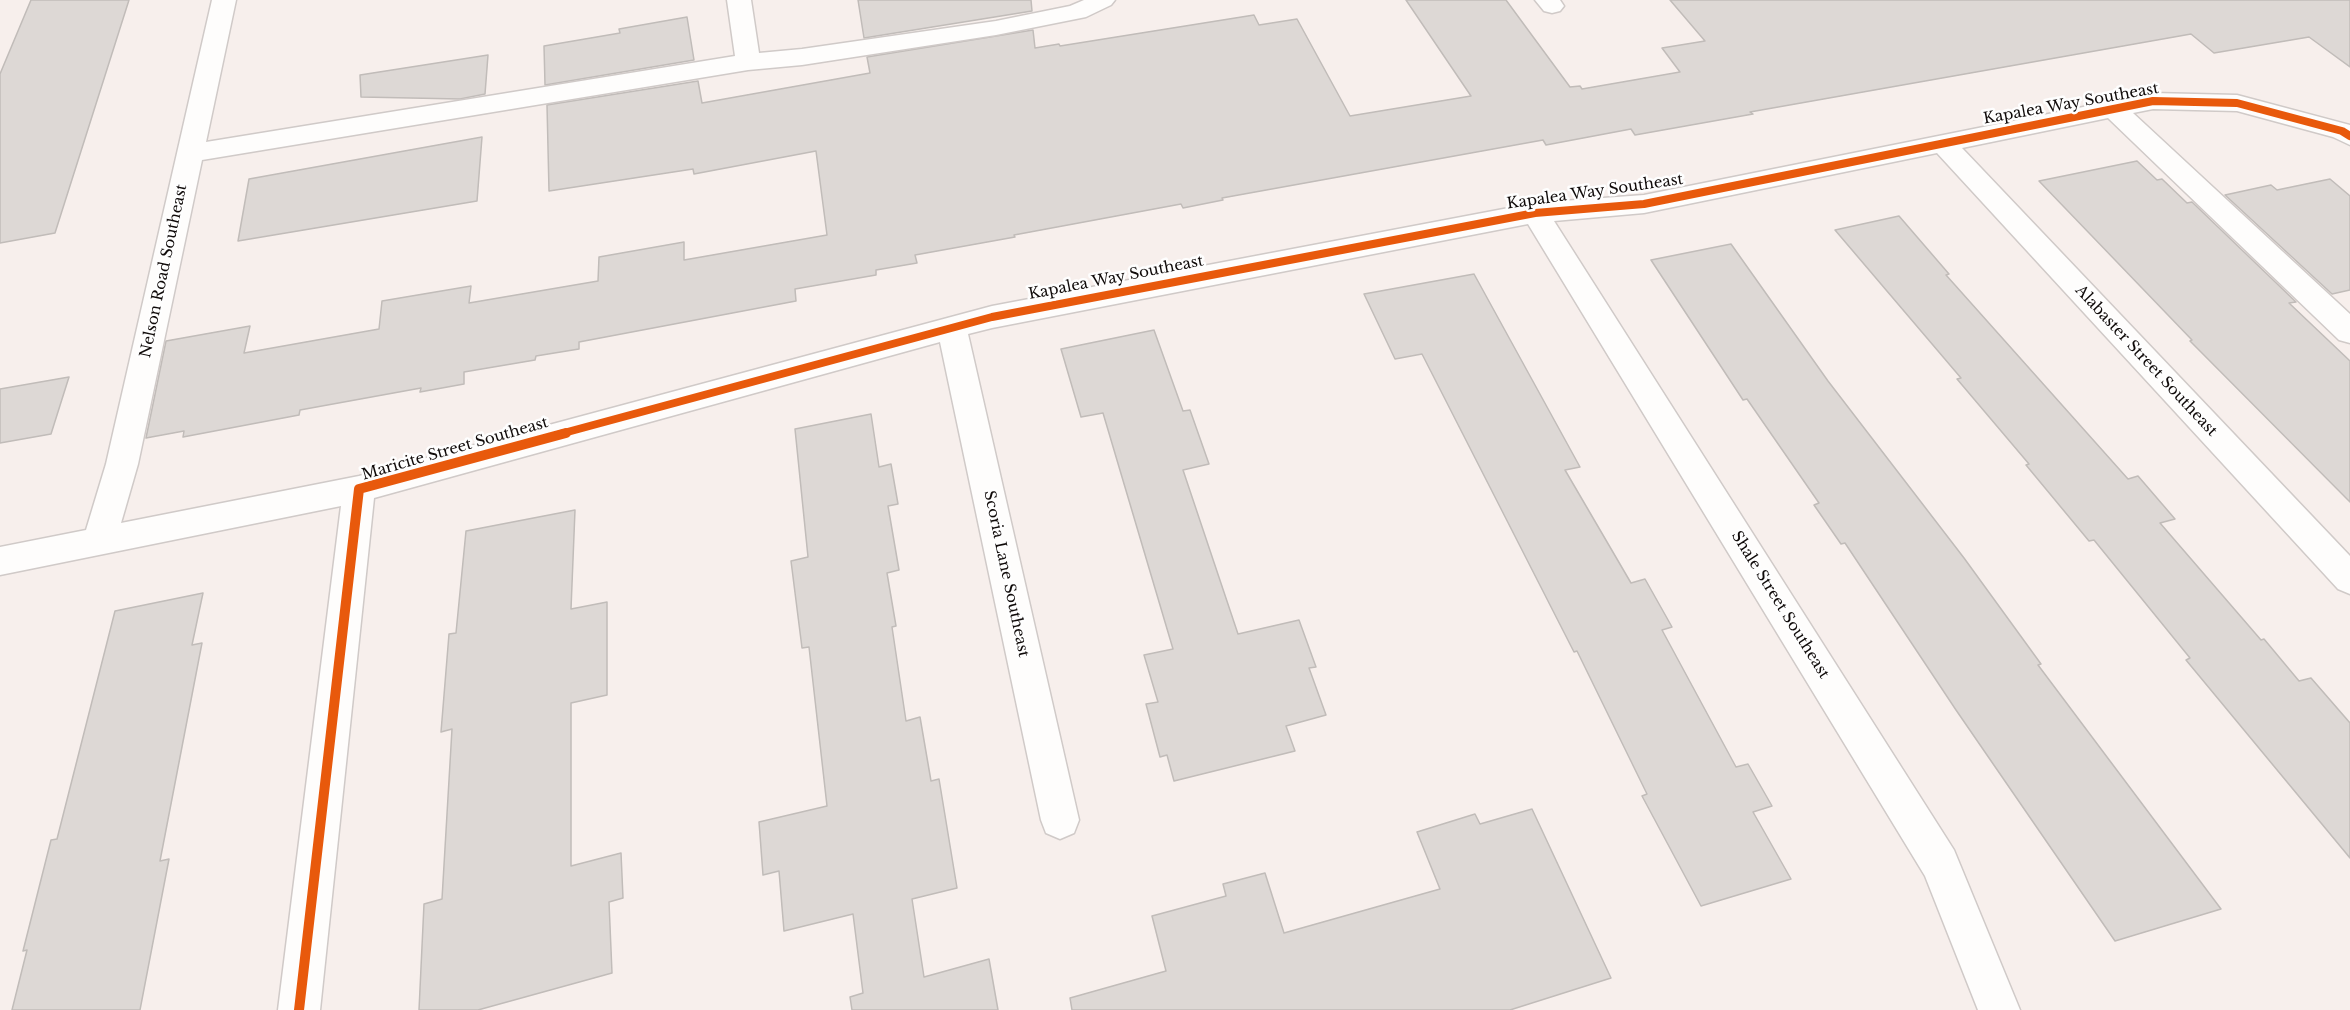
<!DOCTYPE html>
<html>
<head>
<meta charset="utf-8">
<style>
	body { margin:0 }
	canvas { display:block; background:#f7efec }
</style>
</head>
<body>
<canvas width="2350" height="1010"></canvas>
<script>
const context = document.querySelector('canvas').getContext('2d');
context.lineJoin = 'round';
function paint(path, color) {
  context.fillStyle = color;
  context.fill(path, 'evenodd');
}
function poly(rows) {
  const path = new Path2D();
  for (const r of rows) {
    path.moveTo(r[0], r[1]);
    for (let i = 2; i < r.length; i += 2) path.lineTo(r[i], r[i + 1]);
  }
  return path;
}
function strokePath(path, color, width, dash) {
  context.strokeStyle = color;
  context.lineWidth = width;
  context.lineCap = dash ? 'butt' : 'round';
  context.setLineDash(dash || []);
  context.stroke(path);
}
function label(font, color, halo, rows, align = 'center') {
  context.font = font + ' "Libre Baskerville",serif';
  context.lineWidth = 5;
  context.setLineDash([]);
  context.textBaseline = 'middle';
  context.strokeStyle = halo;
  context.fillStyle = color;
  for (const [text, x, y, turn = 0] of rows) {
    context.save();
    context.translate(x, y);
    context.rotate((+turn || 0) * Math.PI / 180);
    context.textAlign = isNaN(turn) ? turn : align;
    if (halo) context.strokeText(text, 0, 0);
    context.fillText(text, 0, 0);
    context.restore();
  }
}
const building = poly([
	[31,0,129,0,55,233,0,243,0,74,31,0],
	[858,0,1031,0,1032,11,864,38,858,0],
	[1406,0,1506,0,1570,87,1580,86,1582,89,1680,72,1662,48,1705,41,1670,0,2350,0,2350,67,2309,37,2214,53,2191,34,1750,112,1753,114,1635,135,1631,129,1546,145,1543,140,1222,198,1223,200,1183,208,1181,204,1014,235,1015,237,915,255,917,263,876,270,876,275,795,289,796,301,579,342,579,349,536,356,535,360,464,372,464,384,420,392,421,388,300,410,299,415,183,437,184,431,146,438,166,341,250,326,244,353,379,329,382,301,471,286,469,303,598,281,599,257,684,242,684,260,827,235,816,151,694,174,693,169,549,191,547,105,698,81,702,103,870,73,867,57,1033,30,1035,48,1059,44,1060,46,1254,15,1259,25,1297,19,1350,116,1471,96,1406,0],
	[687,17,694,60,545,85,544,46,620,33,619,29,687,17],
	[488,55,485,94,460,99,361,97,360,75,488,55],
	[482,137,477,201,238,241,249,179,482,137],
	[2137,161,2157,180,2162,179,2187,203,2192,202,2296,302,2289,303,2350,361,2350,502,2190,341,2192,340,2039,181,2137,161],
	[2330,179,2350,196,2350,290,2332,294,2225,195,2271,185,2277,190,2330,179],
	[1899,216,1949,274,1946,275,2128,479,2138,476,2175,519,2160,523,2261,640,2264,639,2299,681,2311,678,2350,723,2350,858,2186,660,2190,658,2094,540,2089,541,2026,465,2029,464,1957,379,1961,378,1835,230,1899,216],
	[1731,244,1828,381,1964,558,2041,664,2038,665,2221,909,2115,941,1956,710,1845,543,1841,544,1814,505,1819,503,1747,399,1743,400,1651,260,1731,244],
	[1474,274,1580,467,1565,470,1631,583,1645,579,1672,627,1662,630,1736,767,1748,764,1772,806,1753,812,1791,879,1701,906,1642,796,1647,794,1577,651,1574,652,1422,354,1395,359,1364,294,1474,274],
	[1154,330,1183,411,1190,410,1209,464,1183,470,1238,634,1299,620,1316,667,1309,668,1326,715,1286,726,1295,751,1174,781,1167,755,1160,757,1146,704,1158,702,1144,655,1173,649,1103,413,1081,417,1061,349,1154,330],
	[69,377,51,434,0,443,0,389,69,377],
	[871,414,879,467,891,464,898,504,888,506,899,570,887,573,896,626,892,627,906,721,920,717,931,781,939,779,957,888,912,899,924,977,989,959,998,1010,852,1010,850,997,863,993,853,914,784,931,779,871,763,875,759,822,827,806,809,647,802,648,791,561,808,557,795,429,871,414],
	[575,510,571,609,607,602,607,695,571,703,571,866,621,853,623,898,609,902,612,973,478,1010,419,1010,424,904,442,899,452,729,441,732,449,634,456,633,466,531,575,510],
	[203,593,192,645,202,643,160,861,169,859,140,1010,12,1010,27,950,23,951,51,840,57,839,115,611,203,593],
	[1532,809,1611,978,1510,1010,1072,1010,1070,998,1166,971,1152,916,1226,896,1223,884,1265,873,1284,933,1440,889,1417,832,1475,814,1480,824,1532,809]
]);
paint(building, '#ddd8d5');
strokePath(building, '#c1bcb9', 1.5);
const minor = poly([
	[212,0,236,0,206,142,735,56,727,0,751,0,759,53,802,49,996,21,1070,6,1084,0,1115,0,1111,5,1086,17,996,35,802,65,748,70,202,160,138,464,121,523,359,476,992,306,1535,203,1644,195,2153,93,2237,95,2350,125,2350,145,2333,137,2237,111,2153,109,2133,113,2350,314,2350,343,2339,340,2108,118,1962,148,2350,556,2350,594,2338,589,1937,153,1644,213,1554,221,1954,850,2020,1010,1978,1010,1925,876,1528,224,992,328,968,334,1079,820,1074,833,1060,839,1046,833,1041,820,940,342,374,498,320,1010,278,1010,341,506,0,575,0,547,86,530,106,464,212,0],
	[1535,0,1560,0,1564,6,1560,11,1552,13,1544,11,1535,0]
]);
strokePath(minor, '#d0cac8', 3);
paint(minor, '#fefdfc');
strokePath(poly([
	[560,434,992,317,1535,213,1644,204,2153,101,2237,103,2342,131,2350,136]
]), '#e8590c', 8);
strokePath(poly([
	[299,1010,359,489,566,433]
]), '#e8590c', 10);
label('15px', '#0f0a09', '#fefefe', [
	["Kapalea Way Southeast",2071,104,-10],
	["Kapalea Way Southeast",1595,192,-8],
	["Nelson Road Southeast",164,271,-78],
	["Kapalea Way Southeast",1116,278,-11],
	["Alabaster Street Southeast",2146,361,47],
	["Maricite Street Southeast",455,449,-16],
	["Scoria Lane Southeast",1006,574,78],
	["Shale Street Southeast",1780,605,58]
]);
</script>
</body>
</html>
